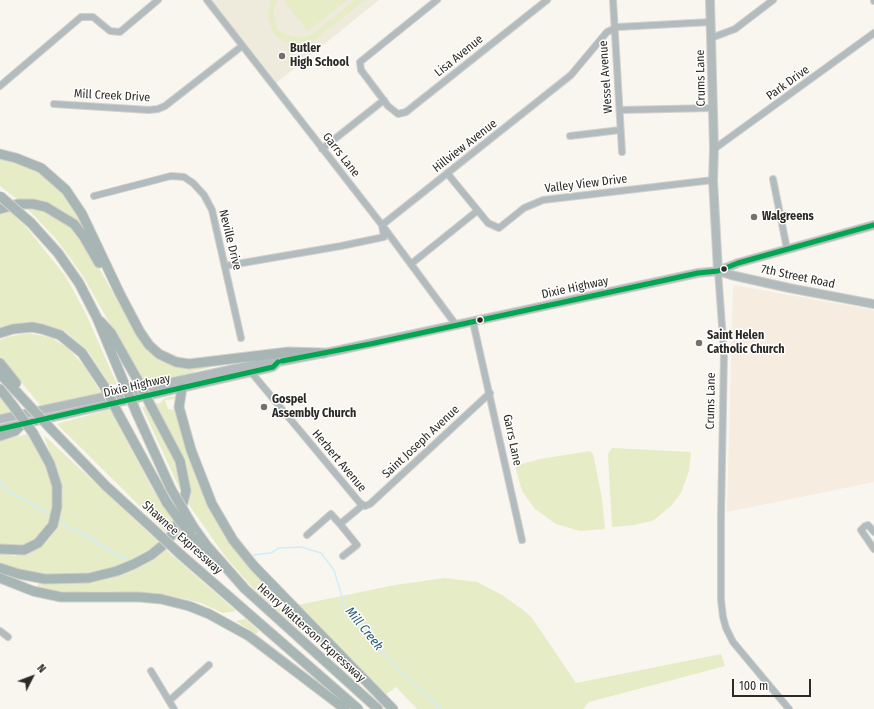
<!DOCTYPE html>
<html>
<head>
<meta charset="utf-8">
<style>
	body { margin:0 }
	#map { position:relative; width:874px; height:709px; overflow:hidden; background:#f9f6ef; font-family:"Fira Sans Condensed",sans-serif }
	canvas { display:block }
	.north { position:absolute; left:12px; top:657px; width:40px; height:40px; -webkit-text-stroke:3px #fff; paint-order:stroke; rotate:48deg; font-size:11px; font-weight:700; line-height:16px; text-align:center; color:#2c2a25 }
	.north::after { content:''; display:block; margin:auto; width:14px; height:18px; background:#2c2a25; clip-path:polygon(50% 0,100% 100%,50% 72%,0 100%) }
	.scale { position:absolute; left:732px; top:679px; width:79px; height:18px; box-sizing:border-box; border:2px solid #2c2a25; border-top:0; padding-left:5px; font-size:12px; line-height:14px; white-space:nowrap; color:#2c2a25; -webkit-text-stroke:3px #fff; paint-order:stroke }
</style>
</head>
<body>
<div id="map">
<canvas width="874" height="709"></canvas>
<div class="north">N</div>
<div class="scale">100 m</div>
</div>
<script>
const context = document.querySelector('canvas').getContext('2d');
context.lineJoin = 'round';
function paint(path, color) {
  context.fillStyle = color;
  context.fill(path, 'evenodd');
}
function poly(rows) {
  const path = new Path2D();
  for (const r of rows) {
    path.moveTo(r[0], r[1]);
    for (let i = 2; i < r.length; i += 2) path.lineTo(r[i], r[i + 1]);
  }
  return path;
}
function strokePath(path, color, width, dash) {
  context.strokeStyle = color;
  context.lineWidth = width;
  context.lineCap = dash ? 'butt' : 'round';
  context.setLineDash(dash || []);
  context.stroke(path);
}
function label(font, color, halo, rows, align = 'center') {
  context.font = font + ' "Fira Sans Condensed",sans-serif';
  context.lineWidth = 3;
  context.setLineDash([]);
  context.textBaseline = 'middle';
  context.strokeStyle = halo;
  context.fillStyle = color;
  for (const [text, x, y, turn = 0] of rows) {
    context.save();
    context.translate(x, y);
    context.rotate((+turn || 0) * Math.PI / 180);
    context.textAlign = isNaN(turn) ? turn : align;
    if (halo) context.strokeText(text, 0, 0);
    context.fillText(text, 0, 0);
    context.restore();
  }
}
paint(poly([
	[733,285,874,310,874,482,727,512]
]), '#f6ecdf');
paint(poly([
	[211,0,379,0,275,84]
]), '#efebdc');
paint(poly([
	[271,0,277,0,273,12,277,28,284,34,299,38,311,35,355,0,365,0,314,40,300,44,285,42,277,36,272,30,268,16],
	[283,0,347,0,308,31],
	[0,157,34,168,61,189,76,211,82,225,64,211,51,205,19,201,0,186],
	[27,208,42,210,56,216,69,224,90,252,126,316,147,345,169,361,210,366,209,368,194,371,195,374,144,384,83,276,57,240],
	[9,210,27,228,66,277,85,312,117,384,110,385,88,351,66,332,42,323,25,322,0,327,0,213],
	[29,333,52,338,68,348,85,367,101,393,41,406,0,357,0,340,7,337],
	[0,395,9,407,11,413,0,416],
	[175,396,175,399,165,400,168,409,175,410,208,503,284,601,269,603,252,587,224,555,187,502,189,487,186,465,155,404,160,403,165,398],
	[147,406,175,457,182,494,142,407],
	[110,409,153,490,175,523,168,534,57,424],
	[29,434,47,465,55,494,51,520,37,539,27,545,0,546,0,440],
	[44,436,48,439,160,543,151,551,122,565,78,576,48,576,0,565,0,553,15,556,40,547,50,538,61,515,63,492,61,483],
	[612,448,691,452,689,471,681,493,671,506,654,520,635,525,612,527,608,454],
	[590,451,593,454,594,458,602,499,605,529,580,531,556,524,535,509,522,491,515,466,540,459],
	[180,529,194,547,187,549,174,538],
	[165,549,236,611,223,613,201,603,177,597,108,591,72,592,55,591,38,586,39,582,81,583,154,558],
	[445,578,477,582,502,595,523,610,532,618,576,683,721,654,725,666,589,702,583,709,417,709,396,687,385,695,298,605,395,585],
	[289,607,323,643,334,657,295,626,276,609],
	[245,619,249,622,259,631,256,634,236,621]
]), '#e6ecc5');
strokePath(poly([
	[0,481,7,491,52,515],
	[60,519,69,528,78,531,122,558,128,560],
	[253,555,271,553,279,548,301,547,321,553,334,570,346,610,358,626,401,672,441,709]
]), '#d0edfa', 1.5);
const minor = poly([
	[207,0,382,225,456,325],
	[437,0,360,62,361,70,388,106,398,114,406,112,547,0],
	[613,0,622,152],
	[874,0,874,1],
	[711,38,735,29,773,0],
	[0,86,81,17,93,17,110,31,120,32,158,0],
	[54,104,149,110,158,109,165,106,242,46],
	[620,110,713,108],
	[570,136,620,130],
	[322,149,384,100],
	[714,149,874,33],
	[447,173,488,223,499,228,524,208,543,200,713,180],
	[773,179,787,249],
	[94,196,171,176,184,177,193,183,204,195,212,210,241,338],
	[411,264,477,211],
	[225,266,341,246,384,237,382,225,571,75,607,32,618,27,711,22],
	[718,271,724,353,721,516,721,600,723,617,726,628,733,642,789,709],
	[473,322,522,540],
	[251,372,360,503,365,506,370,504,490,393],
	[340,524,357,545,343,556],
	[874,532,868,525,865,526,861,530,874,549],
	[307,535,331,514,340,524,363,505],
	[0,631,8,637],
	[151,671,174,709],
	[169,701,209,665]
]);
const major = poly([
	[710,0,714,149,713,180,718,271],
	[718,271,731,275,789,288,874,304],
	[0,419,271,361,278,362,335,351,698,273,718,271,738,263,874,225],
	[0,429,251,372,273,367,278,362]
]);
const highway = poly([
	[0,154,16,158,41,168,66,190,82,214,120,294,140,332,149,345,159,354,176,362,189,364,288,352,324,353],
	[0,209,18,204,33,204,46,207,74,224,84,237,99,263],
	[31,223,58,253,79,283,97,318,124,383],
	[100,321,111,333,137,379],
	[0,333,13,329,32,327,42,329,60,335,82,353,104,386],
	[0,363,16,383],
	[0,374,27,403],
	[182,388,179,407,191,450,212,504,233,540,254,566,393,709],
	[0,389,14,407],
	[118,413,167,503],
	[137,414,171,489],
	[51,429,106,486,151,527],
	[0,436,15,431,21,425],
	[194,528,207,546,245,589,378,709],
	[192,537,211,558],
	[0,549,24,550,38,543,53,525,57,507,57,486,50,464,33,433],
	[180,554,358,709],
	[0,568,19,574,45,579,89,578,117,571,134,564,151,555,162,546,171,536,177,526,186,491,180,461,151,406],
	[0,578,33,591,61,597,139,597,161,599,189,606,209,614,249,636,345,709]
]);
strokePath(minor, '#d3d0cb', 8);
strokePath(major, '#d3d0cb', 10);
strokePath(highway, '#d3d0cb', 11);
strokePath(minor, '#b2bbbd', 6);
strokePath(major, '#b2bbbc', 8);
strokePath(highway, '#a7b5b4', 9);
const highwayBridge = poly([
	[0,196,31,223],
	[137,379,151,406],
	[124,383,137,414],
	[104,386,118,413],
	[27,403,51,429],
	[14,407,33,433],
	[171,489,194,528],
	[167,503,192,537],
	[151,527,180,554]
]);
strokePath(highwayBridge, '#d3d0cb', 11, []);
strokePath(highwayBridge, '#a7b5b4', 9);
strokePath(poly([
	[282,361,370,344,698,273,718,271,738,263,874,225],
	[0,429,273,367,278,362]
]), '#00a651', 5);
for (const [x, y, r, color] of [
	[282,56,4,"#74716c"],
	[754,217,4,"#74716c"],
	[724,269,3.5,"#2c2a25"],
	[480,320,3.5,"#2c2a25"],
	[699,343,4,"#74716c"],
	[264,407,4,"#74716c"]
]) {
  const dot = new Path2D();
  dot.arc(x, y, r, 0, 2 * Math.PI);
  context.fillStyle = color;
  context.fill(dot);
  strokePath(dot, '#fff', 1.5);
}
label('bold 12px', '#2c2a25', '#fff', [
	["Butler",290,49],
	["High School",290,63],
	["Walgreens",762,217],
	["Saint Helen",707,336],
	["Catholic Church",707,350],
	["Gospel",272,400],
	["Assembly Church",272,414]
], 'left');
label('12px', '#2c2a25', '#fff', [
	["Lisa Avenue",459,56,-39],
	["Wessel Avenue",606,77,-94],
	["Crums Lane",701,78,-91],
	["Park Drive",788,83,-36],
	["Mill Creek Drive",112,96,3],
	["Hillview Avenue",465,146,-38],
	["Garrs Lane",341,155,52],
	["Valley View Drive",586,184,-7],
	["Neville Drive",230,240,76],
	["7th Street Road",798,277,12],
	["Dixie Highway",575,288,-12],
	["Dixie Highway",137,386,-13],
	["Crums Lane",711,401,-89],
	["Garrs Lane",512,440,78],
	["Saint Joseph Avenue",421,442,-43],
	["Herbert Avenue",339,461,50],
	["Shawnee Expressway",182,538,42],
	["Henry Watterson Expressway",311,633,42]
]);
label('italic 13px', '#235c74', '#fff', [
	["Mill Creek",364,629,51]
]);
</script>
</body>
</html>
